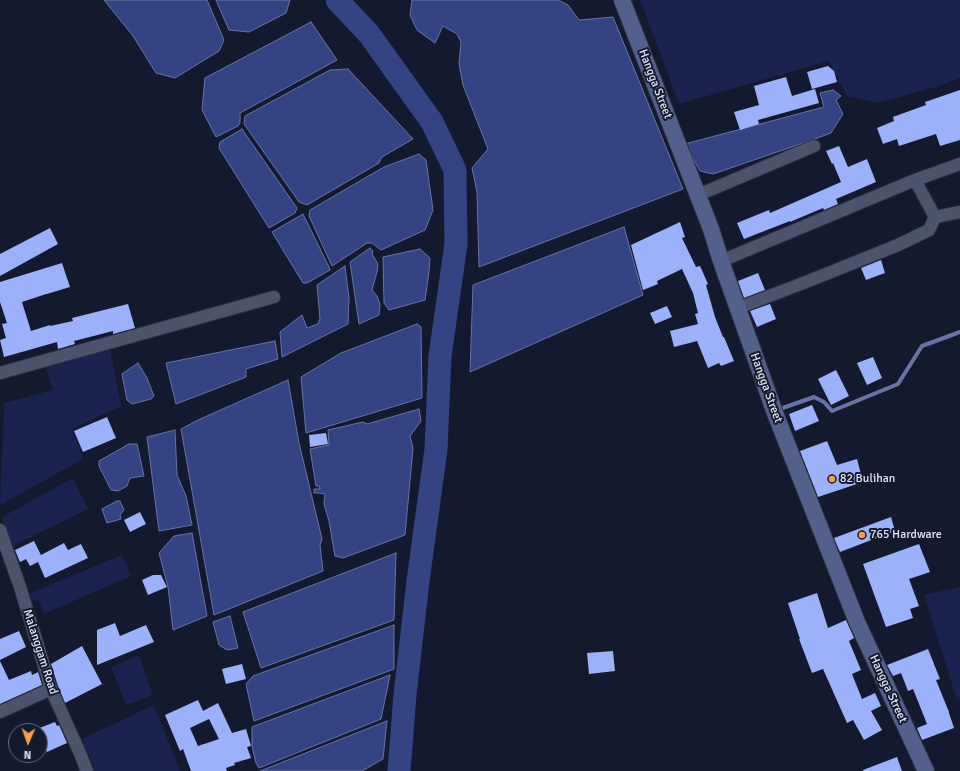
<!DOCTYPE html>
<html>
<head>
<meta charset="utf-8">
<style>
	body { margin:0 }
	#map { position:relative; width:960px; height:771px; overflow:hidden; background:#141a2e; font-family:Signika,sans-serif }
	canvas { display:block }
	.north { position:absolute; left:8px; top:723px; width:40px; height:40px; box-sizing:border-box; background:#141a2e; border:1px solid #666b7d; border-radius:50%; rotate:182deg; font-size:11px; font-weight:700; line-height:16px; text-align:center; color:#e0e5f4 }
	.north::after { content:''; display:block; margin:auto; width:14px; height:18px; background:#f99f4d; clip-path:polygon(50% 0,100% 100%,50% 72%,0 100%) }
</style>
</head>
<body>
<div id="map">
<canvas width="960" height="771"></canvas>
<div class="north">N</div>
</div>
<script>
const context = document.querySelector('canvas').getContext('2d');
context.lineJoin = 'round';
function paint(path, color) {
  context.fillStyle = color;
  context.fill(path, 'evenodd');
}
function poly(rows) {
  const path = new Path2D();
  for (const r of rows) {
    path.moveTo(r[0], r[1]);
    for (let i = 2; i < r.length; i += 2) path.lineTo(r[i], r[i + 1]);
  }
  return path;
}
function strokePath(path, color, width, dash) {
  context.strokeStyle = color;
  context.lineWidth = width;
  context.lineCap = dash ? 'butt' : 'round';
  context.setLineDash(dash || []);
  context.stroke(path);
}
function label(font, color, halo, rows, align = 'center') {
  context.font = font + ' Signika,sans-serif';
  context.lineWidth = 4;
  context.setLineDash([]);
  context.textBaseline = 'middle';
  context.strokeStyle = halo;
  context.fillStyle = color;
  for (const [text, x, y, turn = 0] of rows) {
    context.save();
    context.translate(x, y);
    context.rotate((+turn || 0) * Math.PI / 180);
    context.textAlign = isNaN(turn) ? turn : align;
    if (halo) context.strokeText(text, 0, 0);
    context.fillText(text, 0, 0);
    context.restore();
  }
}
paint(poly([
	[640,0,960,0,960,78,939,86,878,103,847,96,829,61,679,104],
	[110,349,121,406,72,429,83,459,0,505,4,403,53,390,46,366],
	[73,478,88,509,13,546,2,517],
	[122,555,131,576,44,614,38,599,30,601,28,594],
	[960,587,960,699,957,700,924,595],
	[139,655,153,695,126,705,111,667],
	[154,705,180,771,95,771,82,739]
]), '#19234d');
const water = poly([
	[104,0,207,0,224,40,219,51,175,78,156,73,133,36,104,0],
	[216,0,290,0,286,13,249,32,229,30,216,0],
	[412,0,558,0,568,5,579,20,613,17,683,189,479,267,477,192,472,168,488,149,463,85,459,64,461,42,457,34,443,26,435,43,417,30,410,15,412,0],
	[311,22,337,60,240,113,240,123,238,126,216,137,202,110,205,78,311,22],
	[348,69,413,139,382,157,379,163,307,205,299,202,244,124,245,116,330,70,348,69],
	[833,90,841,96,836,100,843,114,831,133,815,139,713,174,700,171,685,144,824,107,820,93,833,90],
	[242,129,297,208,295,213,269,228,219,148,220,142,242,129],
	[419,154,426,160,433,210,425,230,381,250,372,243,367,243,332,266,309,216,310,210,384,167,419,154],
	[303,214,329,267,330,270,307,283,303,283,272,232,303,214],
	[624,227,643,295,470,372,473,285,624,227],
	[370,248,373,251,372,254,378,264,377,272,372,290,377,296,380,304,379,315,359,324,350,262,370,248],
	[420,249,430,258,429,272,425,300,389,310,384,303,383,257,420,249],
	[345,266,349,298,348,324,282,357,280,332,302,315,307,328,318,324,320,319,317,285,345,266],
	[417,324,421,327,422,398,306,433,301,377,341,353,417,324],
	[275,341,278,359,246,369,246,377,176,404,166,363,275,341],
	[138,363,147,378,154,396,151,399,132,404,127,400,122,374,138,363],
	[288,380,299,443,322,539,320,545,323,571,214,615,181,429,198,420,288,380],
	[419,409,421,421,410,436,413,448,405,535,343,558,335,556,329,521,324,504,325,494,319,493,314,493,314,489,320,489,319,486,316,486,310,449,329,445,328,430,363,422,367,424,419,409],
	[175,430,177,475,186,496,192,525,159,531,147,437,175,430],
	[129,444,137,444,144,476,130,478,127,486,118,491,111,490,99,466,99,461,129,444],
	[117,501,120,501,124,510,120,515,121,519,107,523,102,509,117,501],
	[192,533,207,616,173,630,168,587,159,553,174,536,192,533],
	[396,553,394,620,261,668,243,612,396,553],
	[230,616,238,648,227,650,219,645,213,622,230,616],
	[394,625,394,669,254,721,246,684,253,676,394,625],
	[390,675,381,719,259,768,256,763,252,746,252,727,390,675],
	[387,721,383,759,362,771,260,771,387,721]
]);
paint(water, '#344482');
strokePath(water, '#6874a4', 1);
strokePath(poly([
	[777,410,814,397,824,402,832,411,898,384,922,346,960,332]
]), '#6874a4', 4);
strokePath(poly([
	[337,0,369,34,432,122,455,170,456,244,440,356,436,449,418,581,405,695,399,771]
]), '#344482', 23);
paint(poly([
	[828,66,834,71,837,82,812,89,807,72],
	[786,77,792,96,815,89,819,103,758,120,759,124,740,130,734,112,759,105,754,86],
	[960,90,960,140,940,146,936,134,899,146,897,139,883,144,877,128,894,121,893,117,926,105,925,102],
	[839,146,848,167,867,159,876,182,836,199,838,204,824,210,823,208,790,222,790,221,744,239,737,223,769,210,770,213,841,182,833,163,832,164,826,151],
	[680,222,685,237,682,238,696,267,700,266,708,284,706,285,715,317,723,337,724,337,734,361,721,366,719,363,708,368,697,341,674,347,670,331,698,324,695,314,698,313,693,293,682,269,657,281,658,284,643,290,631,245],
	[50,228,58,244,0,276,0,254],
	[881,260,885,273,866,280,861,268],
	[62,263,70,287,47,294,46,294,22,302,31,331,50,325,50,326,73,321,72,318,128,304,135,328,113,334,113,331,74,341,75,344,58,349,57,342,4,357,0,340,6,338,2,324,7,323,0,302,0,282],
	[758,273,765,290,744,298,738,281],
	[770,304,776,319,757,327,750,311],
	[667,306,672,317,655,324,650,313],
	[873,357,882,378,867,385,857,363],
	[836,370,849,396,831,405,818,379],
	[812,405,819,421,795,431,789,414],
	[107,417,116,438,83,452,74,431],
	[326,433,328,444,310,447,309,435],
	[827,441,837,465,857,459,863,482,818,497,800,451],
	[140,512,146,524,130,532,124,520],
	[891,517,895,531,840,552,834,538],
	[34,541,41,555,64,543,68,550,81,544,88,558,45,578,38,562,30,566,26,559,20,562,15,550],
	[919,544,930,572,909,579,919,606,910,609,913,618,886,627,863,564],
	[153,575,161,575,167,587,148,595,142,580],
	[817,593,828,628,846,620,854,638,849,641,861,670,852,674,862,699,875,693,881,706,871,711,882,730,864,740,853,720,847,723,823,669,812,673,799,639,800,639,788,603],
	[115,623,120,636,146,625,154,642,97,665,97,630],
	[19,631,26,647,0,660,0,639],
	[82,646,93,667,102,684,65,703,58,686,51,664],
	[928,649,940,679,936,680,949,712,949,713,954,728,922,740,917,728,927,724,913,689,908,691,901,673,893,676,887,665],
	[613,651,615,671,589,674,587,653],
	[0,661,9,680,31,671,32,675,38,672,42,685,0,704],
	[242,664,246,679,226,684,222,669],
	[198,700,203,711,218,703,232,733,246,729,251,746,247,747,251,758,234,763,235,765,226,768,227,771,191,771,183,749,180,751,165,715],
	[209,719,219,739,198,746,190,728],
	[55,722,57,726,59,725,67,743,47,752,40,737,40,731,38,731,37,729],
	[897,757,902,771,863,771,863,770]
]), '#9bb1f9');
const street = poly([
	[698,195,814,146],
	[935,217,960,212],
	[721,261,915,180,960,164],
	[738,308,806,282,898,245,929,230,935,217,915,180],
	[0,373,274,297],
	[0,530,20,587,51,689,79,751,87,771],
	[0,712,51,689]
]);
const secondary = poly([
	[622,0,711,229,721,261,775,413,857,622,926,771]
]);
strokePath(street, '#2f3242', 14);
strokePath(secondary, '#2f3242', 18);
strokePath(street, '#4c546c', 12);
strokePath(secondary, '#53608a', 16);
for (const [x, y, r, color] of [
	[832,479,4,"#f99f4d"],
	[862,535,4,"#f99f4d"]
]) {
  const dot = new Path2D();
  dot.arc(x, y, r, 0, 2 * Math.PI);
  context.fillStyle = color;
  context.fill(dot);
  strokePath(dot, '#141a2e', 1.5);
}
label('12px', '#e0e5f4', '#141a2e', [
	["Hangga Street",655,84,69],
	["Hangga Street",766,388,70],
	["Malanggam Road",40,652,72],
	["Hangga Street",888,689,65]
]);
label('12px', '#e0e5f4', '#141a2e', [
	["82 Bulihan",840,479],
	["765 Hardware",870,535]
], 'left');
</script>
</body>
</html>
